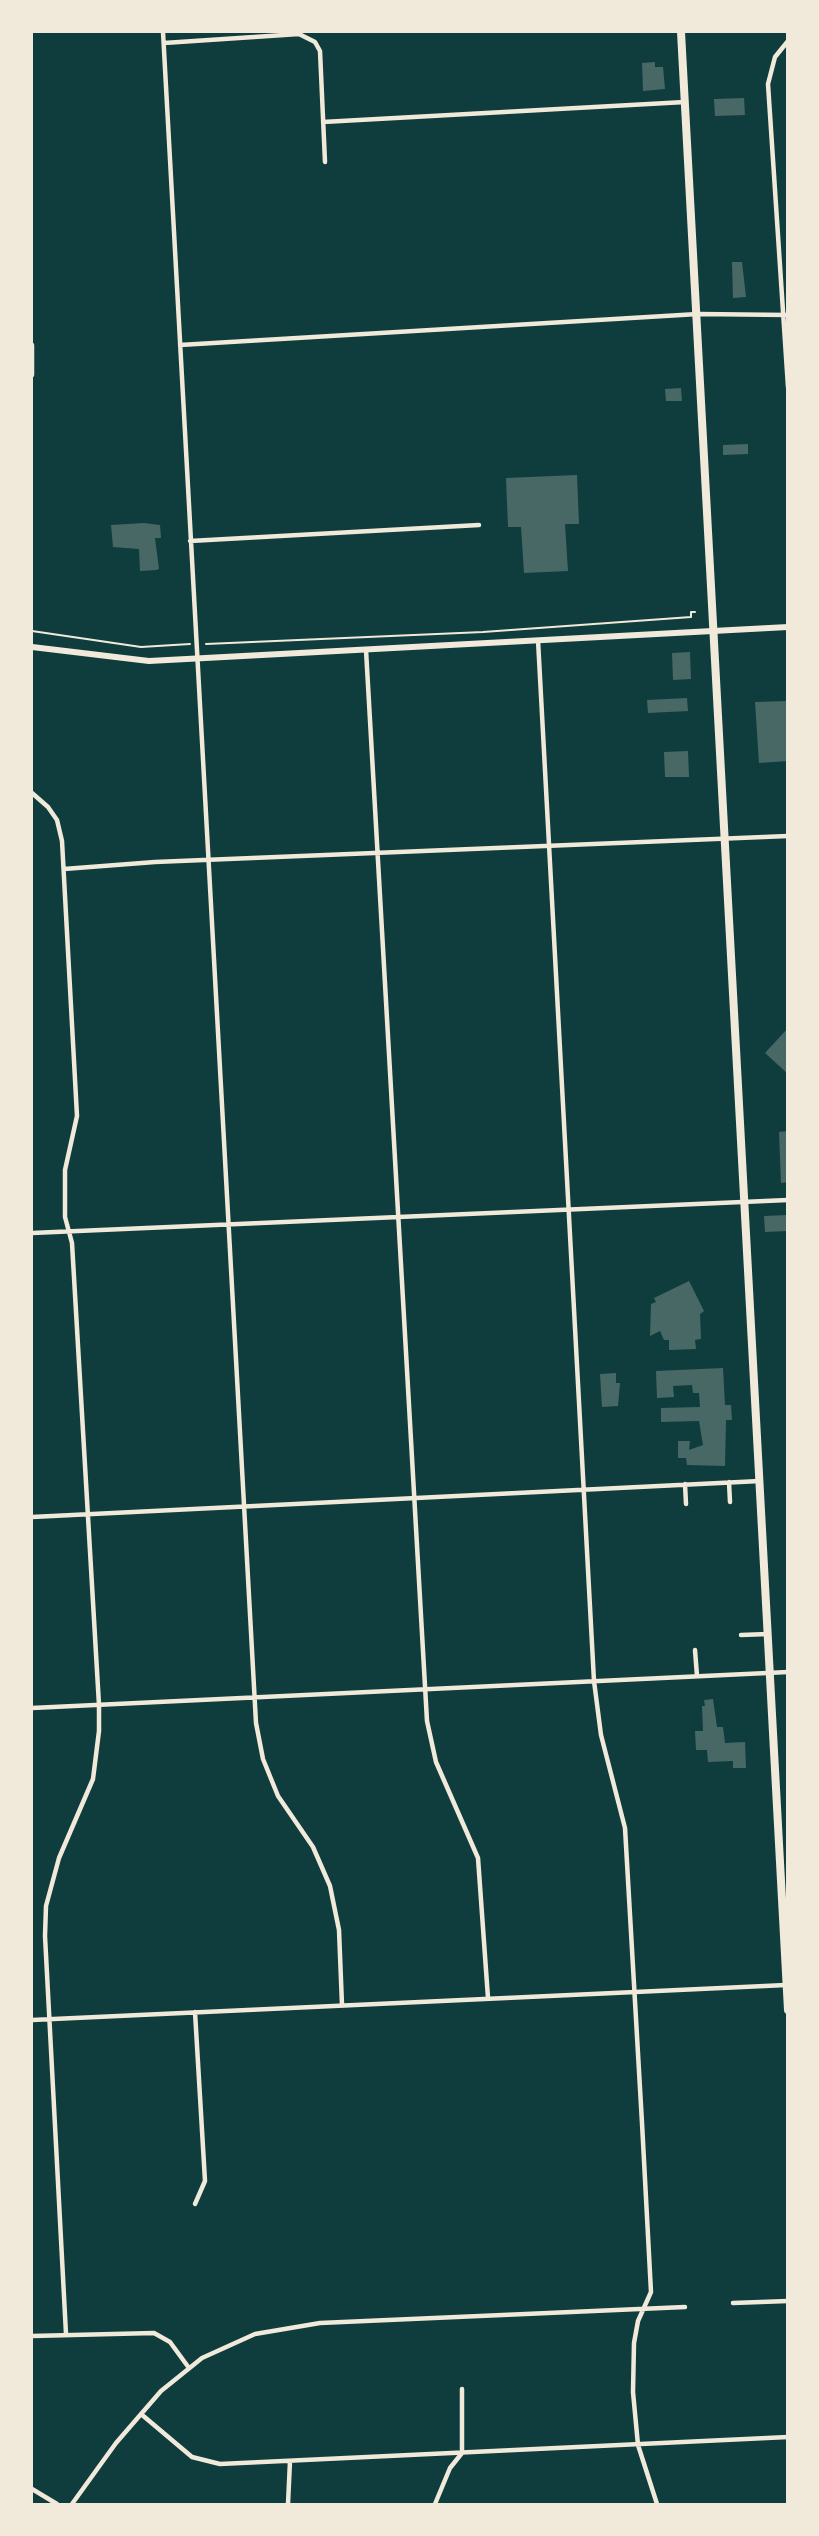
<!DOCTYPE html>
<html>
<head>
<meta charset="utf-8">
<style>
	body { margin:0 }
	#map { position:relative; width:819px; height:2536px; overflow:hidden; background:#0f3d3e; font-family:"Roboto Condensed",sans-serif }
	canvas { display:block }
	.frame { position:absolute; inset:0; border:33px solid #f1e9da; pointer-events:none }
</style>
</head>
<body>
<div id="map">
<canvas width="819" height="2536"></canvas>
<div class="frame"></div>
</div>
<script>
const context = document.querySelector('canvas').getContext('2d');
context.lineJoin = 'round';
function paint(path, color) {
  context.fillStyle = color;
  context.fill(path, 'evenodd');
}
function poly(rows) {
  const path = new Path2D();
  for (const r of rows) {
    path.moveTo(r[0], r[1]);
    for (let i = 2; i < r.length; i += 2) path.lineTo(r[i], r[i + 1]);
  }
  return path;
}
function strokePath(path, color, width, dash) {
  context.strokeStyle = color;
  context.lineWidth = width;
  context.lineCap = dash ? 'butt' : 'round';
  context.setLineDash(dash || []);
  context.stroke(path);
}
paint(poly([
	[655,62,655,67,663,67,665,89,643,91,642,63],
	[744,98,745,115,715,116,714,99],
	[732,262,742,262,746,297,733,298],
	[681,388,682,401,666,401,665,389],
	[748,444,748,454,723,455,723,445],
	[577,475,579,524,565,524,568,571,524,573,521,527,508,527,506,478],
	[144,523,160,525,161,538,155,538,159,569,156,570,140,571,139,549,113,547,111,525],
	[690,652,691,679,673,680,672,653],
	[687,698,688,711,648,713,647,700],
	[788,701,788,761,759,763,755,702],
	[688,751,689,777,665,777,664,752],
	[788,1028,788,1074,765,1053],
	[788,1131,788,1182,781,1183,779,1132],
	[788,1215,788,1231,765,1232,764,1216],
	[689,1281,704,1311,700,1314,701,1339,695,1340,696,1349,669,1350,669,1340,664,1340,660,1331,650,1336,651,1304,656,1302,654,1298],
	[723,1368,725,1405,731,1405,732,1420,726,1420,725,1466,687,1465,686,1458,678,1458,678,1441,690,1441,689,1450,703,1445,699,1421,661,1422,661,1408,700,1407,699,1393,693,1393,692,1385,673,1386,674,1397,657,1398,656,1371],
	[616,1373,616,1383,620,1383,618,1406,602,1407,600,1374],
	[713,1699,717,1727,723,1727,725,1743,745,1742,746,1768,733,1768,733,1761,708,1762,707,1750,696,1750,695,1731,703,1731,702,1706,705,1706,704,1700]
]), '#486865');
strokePath(poly([
	[32,631,141,647,190,644],
	[206,644,483,632,691,617,691,612,695,612]
]), '#f1e9da', 2);
strokePath(poly([
	[163,32,256,1723,263,1759,278,1796,313,1847,330,1886,339,1930,342,2005],
	[788,41,775,57,768,84,788,387],
	[164,43,299,34,315,42,320,51,325,162],
	[323,122,685,102],
	[32,345,32,375],
	[180,345,698,314,788,315],
	[190,541,479,525],
	[538,640,594,1681,601,1735,625,1828,642,2123,651,2292,638,2321,634,2343,633,2392,638,2445,657,2504],
	[366,650,427,1721,436,1762,478,1858,488,1998],
	[32,793,48,807,57,820,62,841,77,1116,65,1170,65,1217,72,1243,99,1705,99,1731,93,1779,59,1858,46,1906,45,1936,66,2334],
	[64,869,155,862,788,836],
	[32,1233,788,1200],
	[729,1482,730,1502],
	[685,1484,686,1504],
	[32,1517,760,1481],
	[741,1635,768,1634],
	[695,1650,697,1676],
	[32,1708,788,1672],
	[32,2020,786,1985],
	[195,2204,205,2181,195,2012],
	[733,2303,788,2301],
	[32,2336,154,2333,170,2342,189,2368],
	[141,2414,192,2457,220,2464,788,2437],
	[32,2489,57,2504],
	[72,2504,116,2443,161,2391,202,2358,255,2334,320,2323,685,2307],
	[288,2504,290,2461],
	[435,2504,450,2468,462,2453,462,2389]
]), '#f1e9da', 4.5);
strokePath(poly([
	[32,647,149,661,788,627]
]), '#f1e9da', 6);
strokePath(poly([
	[681,32,788,2010]
]), '#f1e9da', 8);
</script>
</body>
</html>
